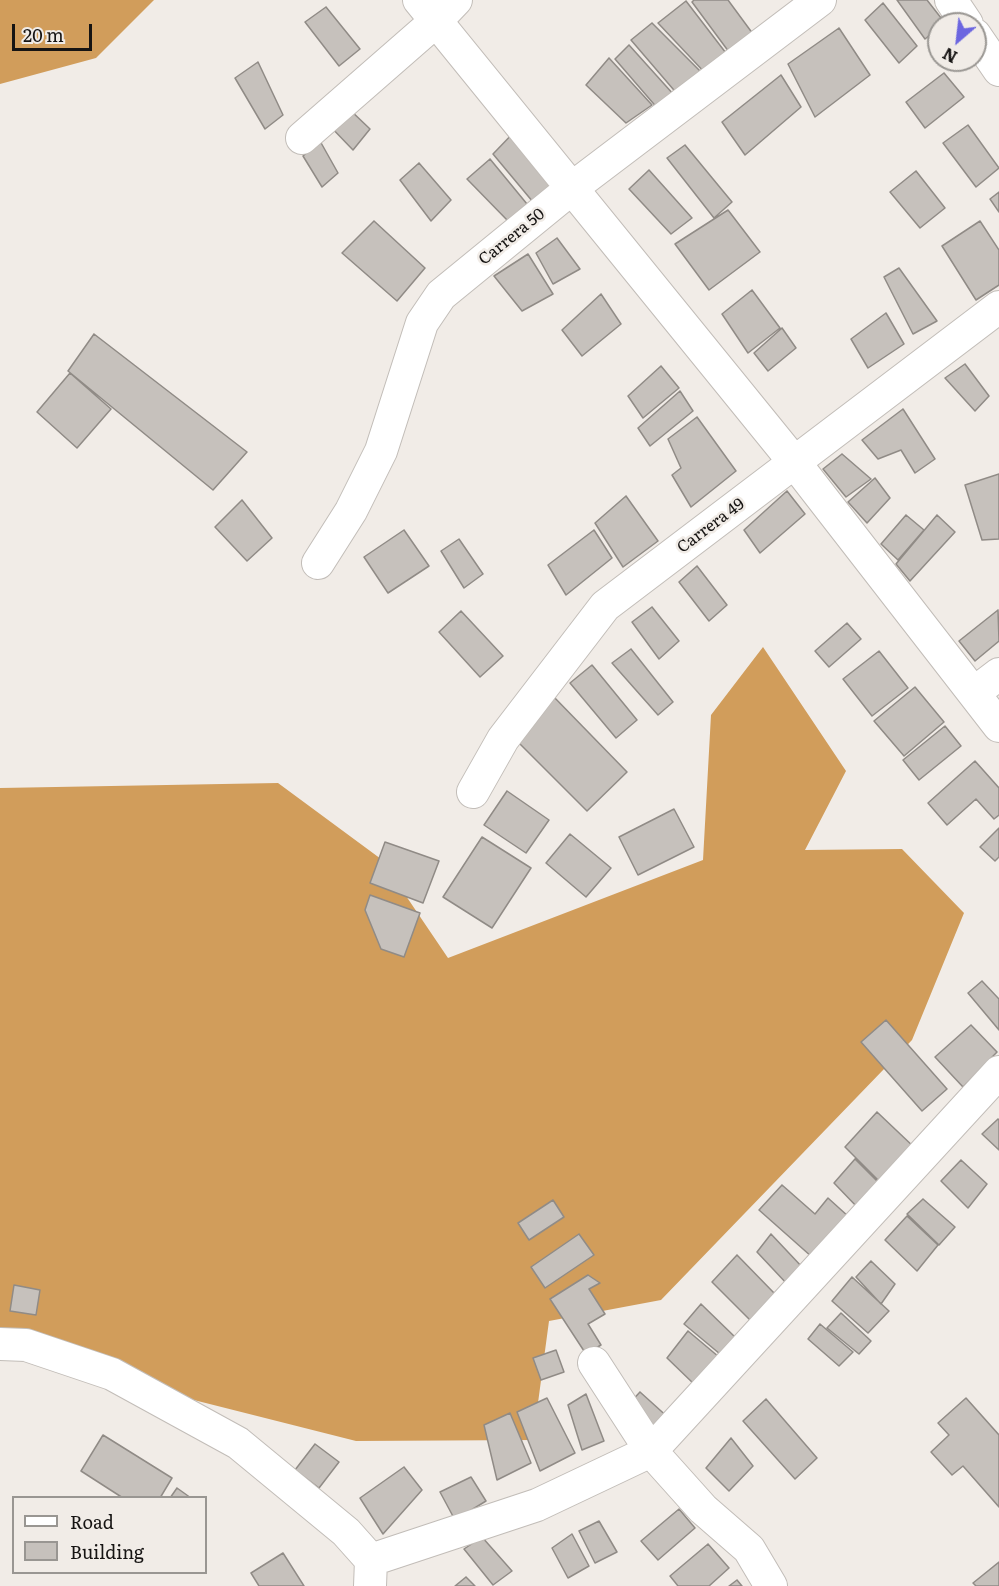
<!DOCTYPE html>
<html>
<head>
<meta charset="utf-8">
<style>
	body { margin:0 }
	#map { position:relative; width:999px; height:1586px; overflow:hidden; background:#f1ece7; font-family:Literata,serif }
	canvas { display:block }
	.legend { position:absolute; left:12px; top:1496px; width:195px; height:78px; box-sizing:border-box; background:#f1ece7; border:2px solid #999692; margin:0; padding:8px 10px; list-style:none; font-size:18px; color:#161413 }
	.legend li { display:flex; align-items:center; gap:12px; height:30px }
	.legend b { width:30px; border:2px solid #999692 }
	.north { position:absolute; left:927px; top:12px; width:60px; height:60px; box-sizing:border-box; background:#f1ece7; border:2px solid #999692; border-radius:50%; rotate:208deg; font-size:16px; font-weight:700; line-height:24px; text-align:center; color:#161413 }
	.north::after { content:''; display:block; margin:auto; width:21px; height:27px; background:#6c66e0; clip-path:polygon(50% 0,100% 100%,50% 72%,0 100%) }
	.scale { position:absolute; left:12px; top:24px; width:80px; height:27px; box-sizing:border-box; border:3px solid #161413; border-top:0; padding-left:8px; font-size:18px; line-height:21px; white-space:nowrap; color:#161413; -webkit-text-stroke:4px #f1ece7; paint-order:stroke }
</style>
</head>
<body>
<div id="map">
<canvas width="999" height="1586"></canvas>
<ul class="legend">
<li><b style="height:8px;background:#fff"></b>Road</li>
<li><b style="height:16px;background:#c6c1bc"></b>Building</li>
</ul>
<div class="north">N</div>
<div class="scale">20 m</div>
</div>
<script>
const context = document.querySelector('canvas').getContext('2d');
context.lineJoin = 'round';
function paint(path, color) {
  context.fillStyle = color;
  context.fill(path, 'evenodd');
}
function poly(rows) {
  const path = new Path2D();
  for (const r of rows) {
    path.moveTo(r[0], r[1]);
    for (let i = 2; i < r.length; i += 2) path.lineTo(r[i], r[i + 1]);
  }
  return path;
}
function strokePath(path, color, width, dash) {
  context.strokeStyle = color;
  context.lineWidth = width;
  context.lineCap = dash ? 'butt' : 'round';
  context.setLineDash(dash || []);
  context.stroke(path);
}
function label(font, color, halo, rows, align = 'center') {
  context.font = font + ' Literata,serif';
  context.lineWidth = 5;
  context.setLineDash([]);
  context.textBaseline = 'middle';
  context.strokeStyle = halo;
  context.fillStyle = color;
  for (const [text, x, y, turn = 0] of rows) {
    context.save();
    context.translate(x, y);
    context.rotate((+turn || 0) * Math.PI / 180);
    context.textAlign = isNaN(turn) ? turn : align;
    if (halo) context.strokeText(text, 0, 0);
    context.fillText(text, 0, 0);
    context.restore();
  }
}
paint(poly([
	[0,0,154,0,96,58,0,84],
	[763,647,846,771,805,850,902,849,964,913,912,1040,661,1300,549,1321,533,1440,356,1441,0,1351,0,788,278,783,381,859,448,958,703,860,711,715]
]), '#d19d5b');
const building = poly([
	[694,0,728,0,753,34,729,52,692,2,694,0],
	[897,0,927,0,945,23,939,24,939,28,925,39,897,0],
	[686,1,729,57,707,75,658,23,686,1],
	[883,3,917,46,899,63,865,20,883,3],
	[326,7,360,49,339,66,305,22,326,7],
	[652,23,705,76,679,96,631,40,652,23],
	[839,28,870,75,815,117,788,64,839,28],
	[629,45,674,95,659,110,615,59,629,45],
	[609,58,652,105,626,123,586,85,609,58],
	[258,62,283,115,265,129,235,78,258,62],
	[944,73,964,97,925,128,906,102,944,73],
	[781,75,801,107,745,155,722,122,781,75],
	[347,107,370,129,353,150,327,123,347,107],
	[968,125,999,168,976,187,943,143,968,125],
	[519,127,562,178,533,202,493,154,519,127],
	[320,141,338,173,322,187,303,156,320,141],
	[685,145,732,202,714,218,667,158,685,145],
	[490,159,527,204,508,221,467,179,490,159],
	[419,163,451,200,431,221,400,180,419,163],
	[649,170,692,218,671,234,629,189,649,170],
	[916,171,945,208,920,228,890,192,916,171],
	[999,192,999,212,990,199,999,192],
	[728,210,760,252,709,290,675,244,728,210],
	[374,221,425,268,397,301,342,253,374,221],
	[980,221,999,250,999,285,976,300,942,246,980,221],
	[557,238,580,269,553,284,536,253,557,238],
	[528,254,553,294,522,311,494,276,528,254],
	[899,268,937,321,913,334,884,277,899,268],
	[752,290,780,328,748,353,722,314,752,290],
	[601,294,621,324,582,356,562,330,601,294],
	[886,313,904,344,868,368,851,339,886,313],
	[782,328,796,348,768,371,754,353,782,328],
	[94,334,247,452,213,490,68,371,94,334],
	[965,364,989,396,975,411,945,378,965,364],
	[661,366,679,388,643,418,628,396,661,366],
	[70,373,111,409,77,448,37,412,70,373],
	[680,391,693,411,650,446,638,428,680,391],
	[903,409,935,459,915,473,901,450,878,459,862,440,903,409],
	[697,417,736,471,691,507,672,475,681,468,668,439,697,417],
	[842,454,871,479,846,497,823,469,842,454],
	[999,474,999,539,982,540,965,485,999,474],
	[875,478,890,498,867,523,848,502,875,478],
	[787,491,805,514,760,553,744,530,787,491],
	[626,496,658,541,623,567,595,523,626,496],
	[242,500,272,538,247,561,215,527,242,500],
	[906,515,924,530,898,560,881,544,906,515],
	[937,515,955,532,910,581,896,564,937,515],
	[404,530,429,566,388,593,364,557,404,530],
	[594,530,612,558,566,595,548,565,594,530],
	[459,539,483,574,464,588,441,551,459,539],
	[697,566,727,605,709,621,679,582,697,566],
	[652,607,679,641,659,659,632,622,652,607],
	[998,610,999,641,975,661,959,641,998,610],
	[461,611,503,656,480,677,439,632,461,611],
	[847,623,861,639,829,667,815,651,847,623],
	[631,649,673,702,658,715,612,663,631,649],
	[879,651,908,688,872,716,843,679,879,651],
	[592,665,637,720,616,738,570,683,592,665],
	[915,687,944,722,904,756,874,721,915,687],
	[552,695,627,772,587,811,511,735,552,695],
	[945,726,961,746,919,780,903,760,945,726],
	[975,761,999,788,999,815,994,819,976,799,947,825,928,803,975,761],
	[507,791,549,820,526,853,484,825,507,791],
	[674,809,694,847,638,875,619,837,674,809],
	[999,828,999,857,995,861,980,847,999,828],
	[570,834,611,868,586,897,546,863,570,834],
	[482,837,531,868,492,928,443,897,482,837],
	[385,842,439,861,423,903,370,883,385,842],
	[370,895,420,913,404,957,381,949,365,910,370,895],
	[982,981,999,999,999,1030,968,993,982,981],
	[886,1020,947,1089,922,1111,861,1042,886,1020],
	[971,1025,997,1052,963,1087,935,1057,971,1025],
	[877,1112,916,1149,884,1186,845,1147,877,1112],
	[998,1119,999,1120,999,1150,982,1134,998,1119],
	[855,1159,879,1183,859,1209,834,1183,855,1159],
	[961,1160,987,1184,968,1208,941,1181,961,1160],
	[782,1185,815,1214,828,1198,849,1217,812,1257,759,1210,782,1185],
	[923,1199,955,1227,939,1245,907,1214,923,1199],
	[553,1200,564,1217,529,1240,518,1223,553,1200],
	[907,1216,938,1245,917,1271,885,1240,907,1216],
	[579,1234,594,1255,545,1288,531,1267,579,1234],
	[771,1234,803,1268,788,1285,757,1252,771,1234],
	[737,1255,775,1294,753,1323,712,1282,737,1255],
	[871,1261,895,1284,881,1304,856,1277,871,1261],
	[588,1275,600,1283,589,1289,605,1314,588,1324,601,1345,586,1354,550,1299,588,1275],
	[852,1277,889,1311,868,1333,832,1301,852,1277],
	[14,1285,40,1290,36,1315,10,1311,14,1285],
	[701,1304,736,1338,720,1354,684,1324,701,1304],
	[841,1313,871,1341,859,1354,827,1328,841,1313],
	[820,1324,853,1352,839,1366,808,1339,820,1324],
	[688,1331,719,1357,695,1385,667,1358,688,1331],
	[556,1350,564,1372,541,1380,533,1358,556,1350],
	[640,1392,671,1420,657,1435,626,1407,640,1392],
	[586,1394,604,1441,582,1450,568,1405,586,1394],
	[547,1398,575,1453,540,1471,517,1412,547,1398],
	[966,1398,999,1435,999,1507,963,1466,952,1475,931,1452,949,1435,938,1423,966,1398],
	[766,1399,817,1458,795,1479,743,1421,766,1399],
	[510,1413,531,1463,497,1480,484,1425,510,1413],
	[103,1435,172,1478,160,1498,123,1498,81,1471,103,1435],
	[731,1438,753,1466,729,1491,706,1468,731,1438],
	[315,1444,339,1462,319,1488,295,1470,315,1444],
	[404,1467,422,1490,383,1534,360,1498,404,1467],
	[471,1477,486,1501,455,1520,440,1492,471,1477],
	[177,1488,191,1498,170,1498,177,1488],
	[679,1509,695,1528,658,1560,641,1541,679,1509],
	[599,1521,617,1552,595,1563,579,1531,599,1521],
	[572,1534,589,1566,568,1578,552,1548,572,1534],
	[482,1537,512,1571,493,1585,464,1549,482,1537],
	[708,1544,729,1568,709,1586,678,1586,670,1576,708,1544],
	[283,1553,304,1586,259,1586,251,1573,283,1553],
	[999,1562,999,1586,976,1586,973,1583,999,1562],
	[466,1577,475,1586,455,1586,466,1577],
	[737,1580,742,1586,729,1586,737,1580]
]);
paint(building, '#c6c1bc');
strokePath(building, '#908b86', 1.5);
const street = poly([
	[419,0,795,463,999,726],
	[951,0,967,24],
	[975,35,999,70],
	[302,138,436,21,456,0],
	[318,563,351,511,381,451,422,323,441,295,572,188,820,0],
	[974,693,999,674],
	[473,792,503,739,605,606,999,307],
	[0,1344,26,1345,112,1374,238,1443,346,1532,371,1560,370,1586],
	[594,1363,651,1451,703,1509,749,1549,771,1586],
	[371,1560,537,1505,651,1451,999,1072]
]);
strokePath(street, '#c2bdb8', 34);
strokePath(street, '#fff', 32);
label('16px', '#161413', '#f1ece7', [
	["Carrera 50",512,237,-39],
	["Carrera 49",711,526,-37]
]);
</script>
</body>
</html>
